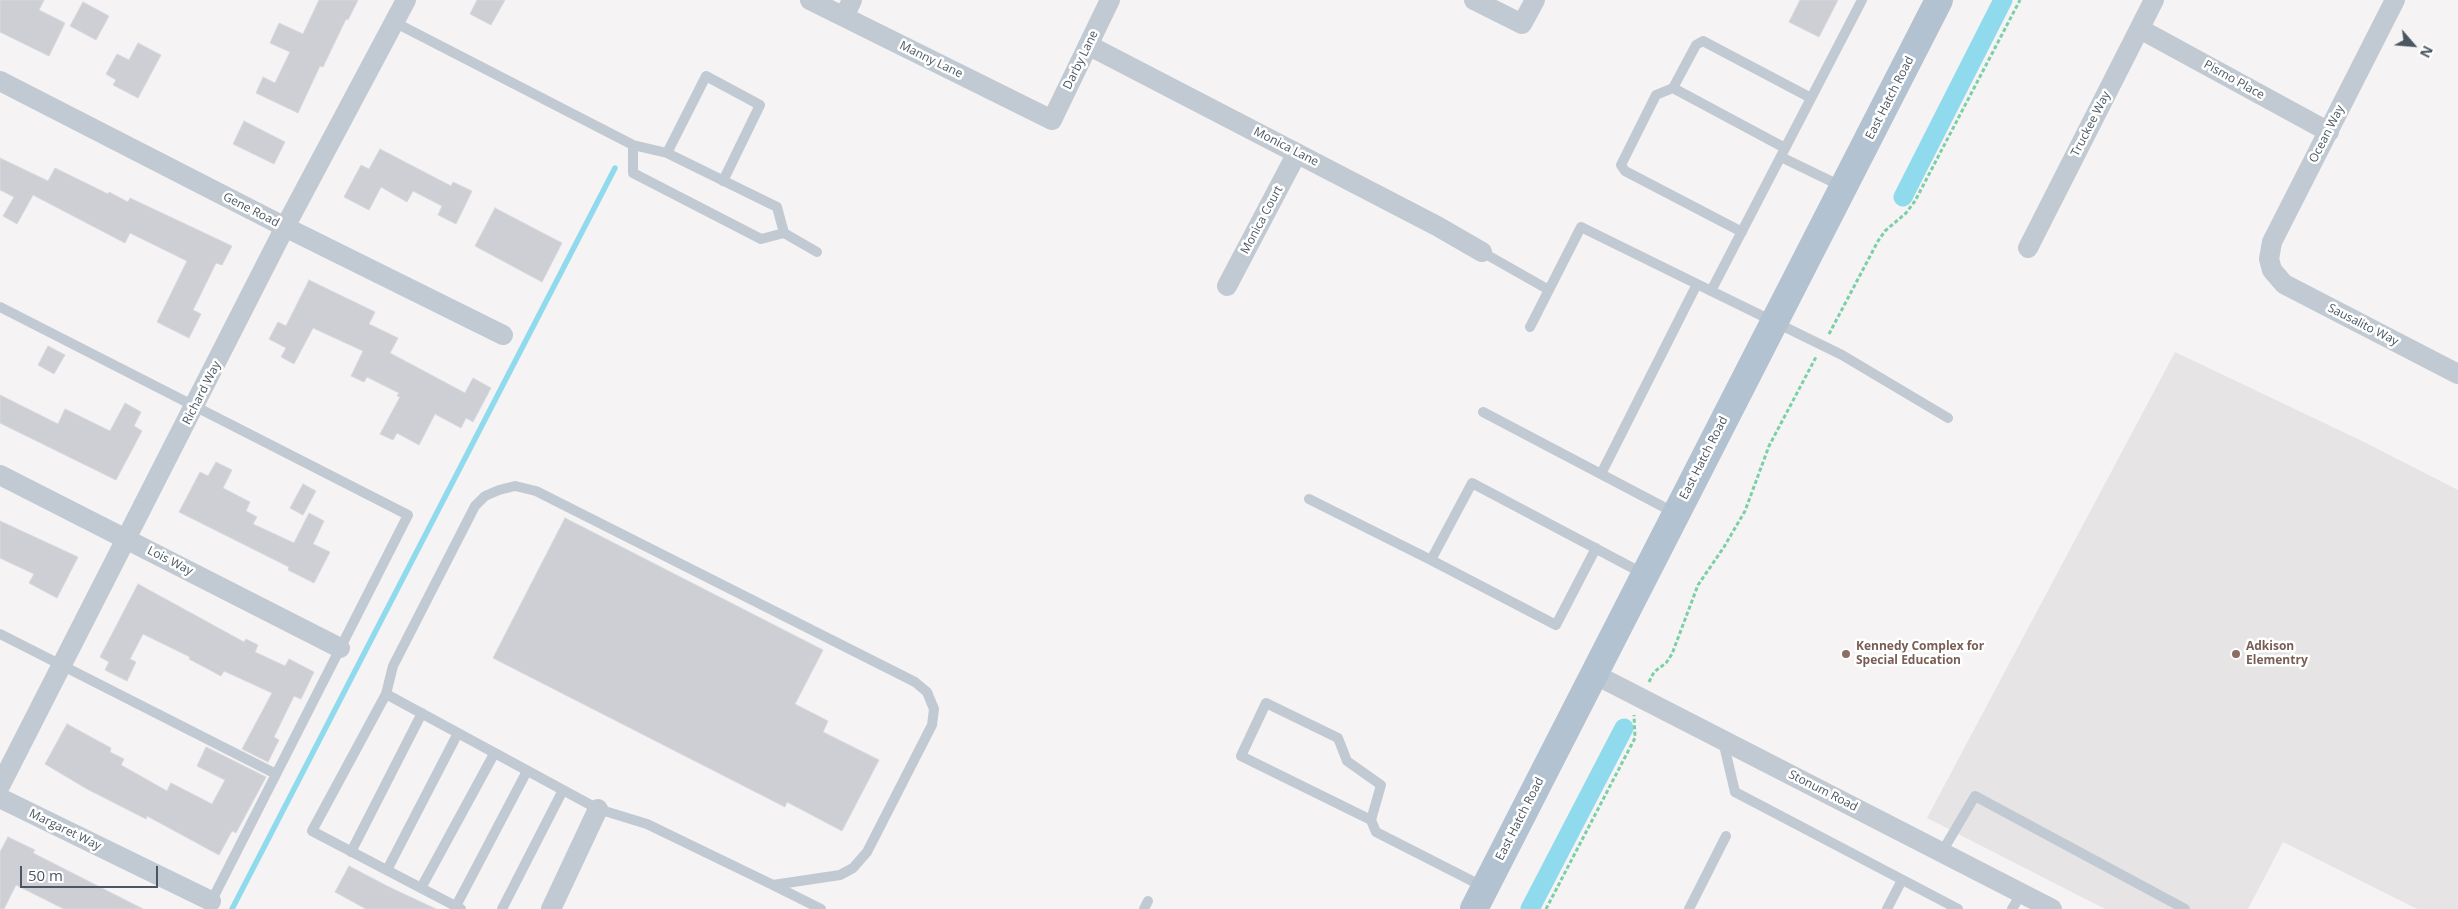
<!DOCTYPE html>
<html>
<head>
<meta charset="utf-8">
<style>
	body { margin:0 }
	#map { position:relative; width:2458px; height:909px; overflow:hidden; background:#f5f3f3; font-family:"Open Sans",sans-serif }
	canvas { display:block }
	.north { position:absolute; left:2388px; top:20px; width:50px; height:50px; -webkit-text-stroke:4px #fff; paint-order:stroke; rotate:117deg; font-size:14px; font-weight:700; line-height:20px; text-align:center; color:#4a5661 }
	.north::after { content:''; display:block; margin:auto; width:18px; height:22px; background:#4a5661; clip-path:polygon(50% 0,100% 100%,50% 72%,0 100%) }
	.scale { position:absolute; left:20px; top:866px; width:138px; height:22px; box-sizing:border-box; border:2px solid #4a5661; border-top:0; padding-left:6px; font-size:15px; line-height:18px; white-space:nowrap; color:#4a5661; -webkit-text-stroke:4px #fff; paint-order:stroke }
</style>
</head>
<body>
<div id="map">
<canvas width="2458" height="909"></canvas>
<div class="north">N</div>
<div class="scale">50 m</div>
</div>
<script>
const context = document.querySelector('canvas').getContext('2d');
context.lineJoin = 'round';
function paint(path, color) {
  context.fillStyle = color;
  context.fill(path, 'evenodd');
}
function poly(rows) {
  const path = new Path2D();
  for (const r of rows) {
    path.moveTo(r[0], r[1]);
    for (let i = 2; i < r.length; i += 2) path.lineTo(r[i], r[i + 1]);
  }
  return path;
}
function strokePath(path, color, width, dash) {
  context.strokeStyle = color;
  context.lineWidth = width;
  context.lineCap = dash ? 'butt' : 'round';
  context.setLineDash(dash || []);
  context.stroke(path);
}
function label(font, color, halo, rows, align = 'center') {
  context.font = font + ' "Open Sans",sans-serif';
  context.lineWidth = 5;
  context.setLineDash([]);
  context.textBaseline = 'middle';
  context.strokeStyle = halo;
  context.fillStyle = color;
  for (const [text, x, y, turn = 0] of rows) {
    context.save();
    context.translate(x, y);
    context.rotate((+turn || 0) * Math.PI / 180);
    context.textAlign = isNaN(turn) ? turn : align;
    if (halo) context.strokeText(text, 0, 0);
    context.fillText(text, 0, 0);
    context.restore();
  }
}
paint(poly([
	[2175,352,2362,441,2458,490,2458,909,2417,909,2283,842,2248,909,2105,909,1927,818]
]), '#e6e4e5');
strokePath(poly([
	[232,909,615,168]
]), '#90daee', 5.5);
strokePath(poly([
	[1903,197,2003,0],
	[1530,909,1624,728]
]), '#90daee', 19);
const building = poly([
	[0,0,44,0,39,10,65,23,49,56,0,32,0,0],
	[319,0,358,0,348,20,346,19,323,67,320,66,298,113,256,93,263,77,275,83,290,52,270,43,279,23,303,34,319,0],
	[477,0,505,0,491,25,470,14,477,0],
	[1800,0,1838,0,1819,37,1789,22,1800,0],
	[83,2,109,16,96,40,70,26,83,2],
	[138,43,161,55,138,98,113,85,116,80,106,74,117,54,129,60,138,43],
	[244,121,285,142,274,164,233,144,244,121],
	[380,149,451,186,453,182,472,191,456,224,438,215,442,206,413,191,407,202,381,187,369,210,344,197,361,165,369,169,380,149],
	[0,158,48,181,55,168,108,194,109,192,128,202,130,198,232,246,222,265,216,263,193,310,201,314,189,338,157,322,187,261,130,233,125,243,33,195,17,224,3,216,14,197,0,190,0,158],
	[495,208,562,243,542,282,475,246,495,208],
	[309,280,375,312,369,324,398,338,390,353,465,393,473,378,491,388,473,422,466,418,461,428,435,414,419,445,397,433,393,440,380,434,400,397,397,396,399,393,367,377,364,382,351,376,363,351,313,328,294,364,281,357,286,348,269,339,278,322,286,326,309,280],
	[48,346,65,355,54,374,38,365,48,346],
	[0,395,58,424,65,409,110,431,125,403,141,412,134,426,142,431,116,480,0,423,0,395],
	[216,462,232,470,223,488,250,502,246,511,257,517,253,524,294,543,309,513,324,521,313,544,330,552,314,583,288,570,289,567,179,512,200,472,208,476,216,462],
	[303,484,316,491,303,515,290,508,303,484],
	[565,518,823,650,795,704,828,721,823,732,879,760,842,831,787,802,785,807,493,658,565,518],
	[0,521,78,557,57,598,29,583,34,574,0,558,0,521],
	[138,584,244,642,246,639,258,645,255,652,285,666,289,659,314,672,301,699,294,696,274,737,279,740,268,762,242,749,272,693,224,671,221,676,189,659,190,657,143,634,130,659,136,662,127,681,105,670,109,662,100,657,138,584],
	[67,724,111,748,110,752,124,759,121,765,167,791,171,783,212,804,225,780,197,766,206,747,266,777,236,833,232,831,219,855,147,816,146,819,87,789,45,764,67,724],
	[8,837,35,850,33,853,143,909,64,909,16,885,4,909,0,909,0,852,8,837],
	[349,866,389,887,436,909,366,909,335,892,349,866]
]);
paint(building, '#cdcfd5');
strokePath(building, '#d7d9de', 1);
strokePath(poly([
	[1829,334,1878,241,1885,231,1906,213,1915,201,2020,0],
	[1649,682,1654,672,1666,663,1672,654,1698,585,1724,547,1745,511,1769,446,1816,357],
	[1546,909,1635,738,1634,715]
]), '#7ad0a6', 3, [4, 2.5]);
strokePath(poly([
	[394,22,633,145,667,153,777,207,784,233,817,252],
	[1673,88,1785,148],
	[633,145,633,173,761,239,784,233],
	[667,153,706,76,760,105,723,181],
	[1781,157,1843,187],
	[1742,232,1625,171,1621,165,1656,95,1673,88,1696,45,1703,41,1811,98],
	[1482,252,1549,290],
	[1711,291,1862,0],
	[0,307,408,515,210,904],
	[1530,327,1581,227,1697,284],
	[1483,412,1675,513],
	[1601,474,1697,284,1842,355,1948,418],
	[1309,499,1431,560,1472,483,1644,574],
	[1431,560,1556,625,1596,548],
	[0,634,276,774],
	[386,694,393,666,475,506,485,496,499,490,515,486,536,491,915,682,927,692,934,709,932,725,867,852,853,868,840,875,773,885,647,824,598,809,386,694,312,831,461,909],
	[1723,741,1735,792,1958,909],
	[1371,820,1381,785,1347,761,1338,738,1266,703,1241,756,1371,820,1376,832,1484,887],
	[351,852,422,713],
	[1942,852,1975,796,2185,909],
	[387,870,458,733],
	[773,885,821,909],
	[421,888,494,754],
	[456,906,527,771],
	[502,909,563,790],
	[1144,909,1148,901],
	[1689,909,1726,836],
	[1887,909,1902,880],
	[2012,909,2022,893]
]), '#c1cad2', 10);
strokePath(poly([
	[810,0,1052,120,1110,0],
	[1474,0,1522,24,1535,0],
	[2395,0,2272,242,2269,259,2272,270,2284,284,2458,374],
	[844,17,852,0],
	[2140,29,2329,132],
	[1088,45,1437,226,1482,252],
	[0,81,285,227,503,335],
	[2028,248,2154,0],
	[1227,286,1297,153],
	[0,475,340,648],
	[1594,674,2052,909],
	[0,786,285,227,406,0],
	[0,798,211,901],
	[551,909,598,809]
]), '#c1cad2', 20);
strokePath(poly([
	[1474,909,1939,0]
]), '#b3c2d1', 28);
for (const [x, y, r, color] of [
	[1846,654,5,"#8d6e63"],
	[2236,654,5,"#8d6e63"]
]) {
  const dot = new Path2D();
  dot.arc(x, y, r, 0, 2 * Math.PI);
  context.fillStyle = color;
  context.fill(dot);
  strokePath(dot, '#fff', 2);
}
label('12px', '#4a5661', '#fff', [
	["Manny Lane",931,60,26],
	["Darby Lane",1081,60,-64],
	["Pismo Place",2234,80,29],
	["East Hatch Road",1890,98,-63],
	["Truckee Way",2091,124,-63],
	["Ocean Way",2327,134,-63],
	["Monica Lane",1286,147,27],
	["Gene Road",251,210,27],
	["Monica Court",1262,220,-62],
	["Sausalito Way",2363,325,27],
	["Richard Way",202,393,-63],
	["East Hatch Road",1704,458,-63],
	["Lois Way",170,561,27],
	["Stonum Road",1823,791,27],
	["East Hatch Road",1520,819,-63],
	["Margaret Way",65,830,26]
]);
label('bold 12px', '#785e54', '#fff', [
	["Kennedy Complex for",1856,647],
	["Special Education",1856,661],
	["Adkison",2246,647],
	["Elementry",2246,661]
], 'left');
</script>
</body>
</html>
